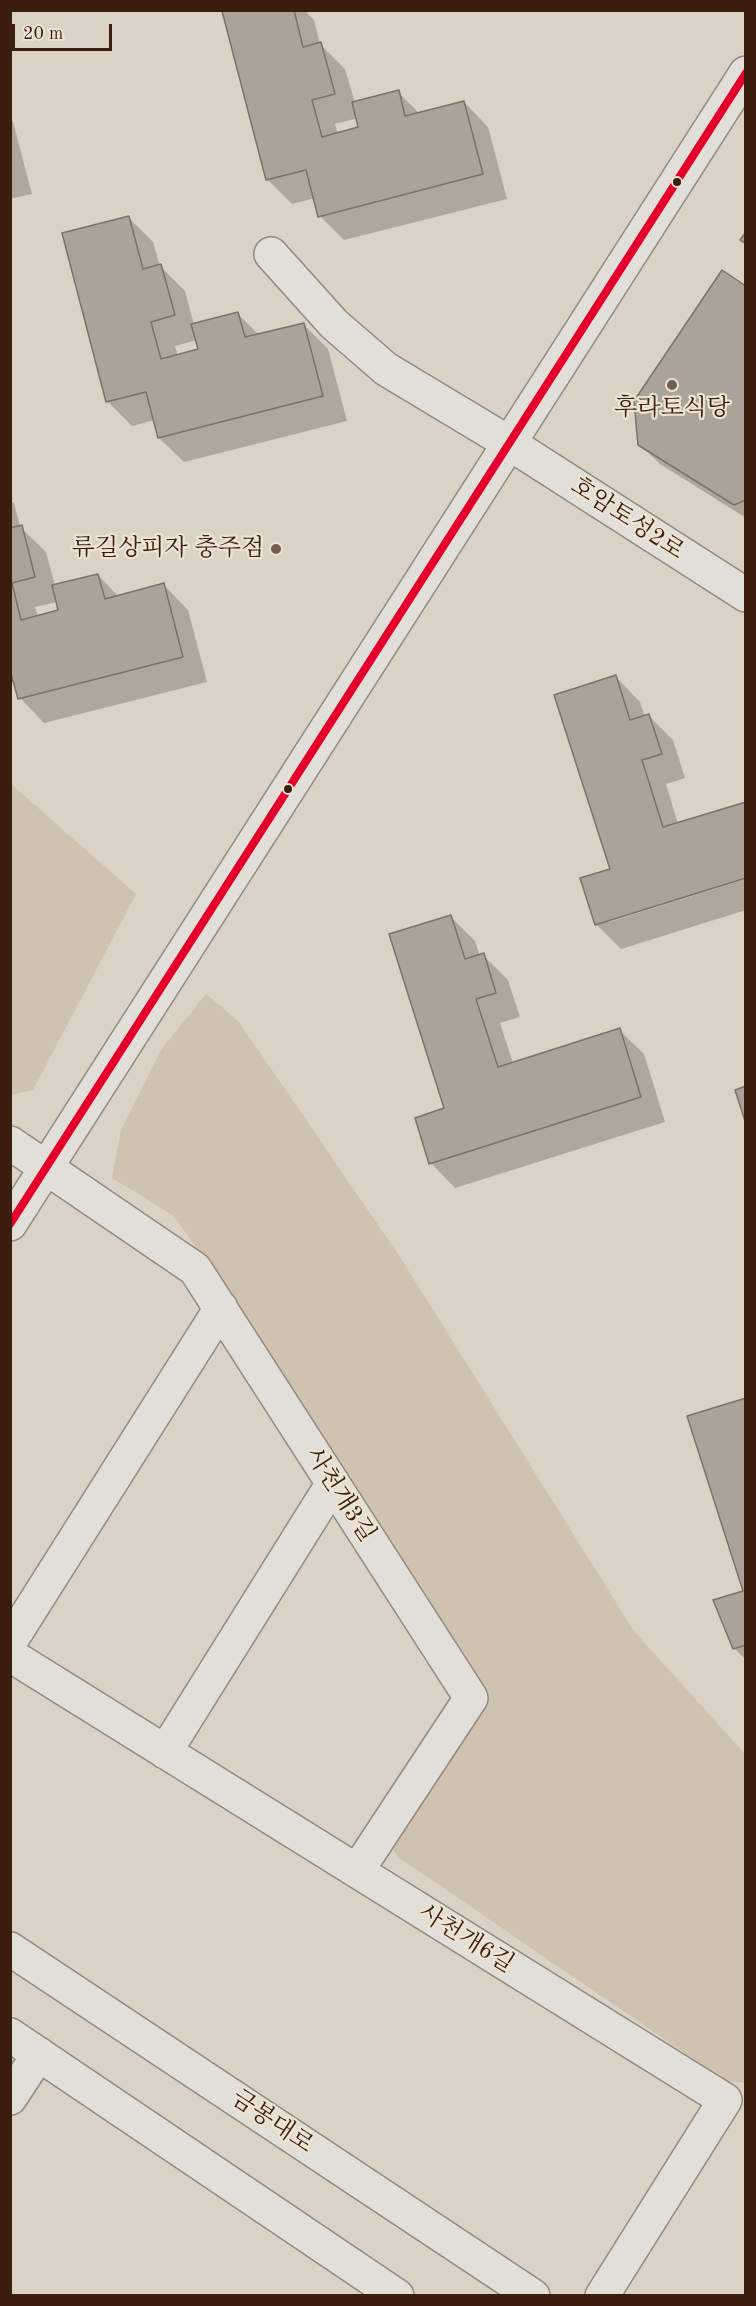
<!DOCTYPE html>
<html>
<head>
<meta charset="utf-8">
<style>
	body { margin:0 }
	#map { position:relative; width:756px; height:2306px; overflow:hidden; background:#dad2c4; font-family:"Old Standard TT",serif }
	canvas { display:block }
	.frame { position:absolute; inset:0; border:12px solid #3c1e0f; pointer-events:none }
	.scale { position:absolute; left:12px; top:24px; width:100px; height:27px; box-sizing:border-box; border:3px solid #3c1e0f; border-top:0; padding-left:8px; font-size:18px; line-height:21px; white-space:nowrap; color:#3c1e0f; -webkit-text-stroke:4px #ece3d3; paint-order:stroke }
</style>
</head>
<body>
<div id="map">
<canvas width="756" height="2306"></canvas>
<div class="frame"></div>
<div class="scale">20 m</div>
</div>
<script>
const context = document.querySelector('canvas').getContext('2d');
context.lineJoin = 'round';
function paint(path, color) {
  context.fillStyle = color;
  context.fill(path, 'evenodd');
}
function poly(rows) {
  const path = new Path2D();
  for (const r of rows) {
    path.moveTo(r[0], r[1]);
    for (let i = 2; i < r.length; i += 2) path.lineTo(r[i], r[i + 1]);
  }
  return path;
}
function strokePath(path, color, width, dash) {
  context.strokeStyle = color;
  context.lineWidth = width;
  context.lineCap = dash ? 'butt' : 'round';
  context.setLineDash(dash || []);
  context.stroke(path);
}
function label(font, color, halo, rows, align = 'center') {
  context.font = font + ' "Old Standard TT","Noto Serif KR",serif';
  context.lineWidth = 4.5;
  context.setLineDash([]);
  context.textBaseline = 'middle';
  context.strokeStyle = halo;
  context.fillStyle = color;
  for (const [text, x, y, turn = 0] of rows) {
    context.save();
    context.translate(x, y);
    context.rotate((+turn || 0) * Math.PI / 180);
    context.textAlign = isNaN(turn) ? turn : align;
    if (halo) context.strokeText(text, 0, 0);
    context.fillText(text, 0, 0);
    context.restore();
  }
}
paint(poly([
	[11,784,136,894,33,1090,11,1095],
	[206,994,239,1022,398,1254,634,1631,745,1754,745,2083,727,2082,398,1857,393,1850,481,1698,200,1253,174,1216,112,1178,121,1130,161,1050]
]), '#cfc2b0');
paint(poly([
	[231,10,304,10,314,20,320,44,345,69,355,103,398,92,420,114,464,102,488,127,507,199,344,240,320,216,315,198,292,204,267,179,224,12],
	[358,118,360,128,338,134,335,124],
	[10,120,13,122,32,194,10,199],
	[129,218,153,242,160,266,185,291,194,325,238,314,259,335,303,324,328,349,347,421,184,462,159,438,155,420,132,426,107,401],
	[197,340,200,351,178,356,175,346],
	[746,287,746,518,660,464,639,444],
	[10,500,14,503,20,527,46,552,55,586,98,575,119,597,164,585,188,610,207,682,44,723,20,698,15,681,10,683],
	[57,602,60,611,38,617,35,607],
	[616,677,640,702,645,717,649,716,673,740,685,778,666,784,678,824,609,919,609,922,746,879,746,910,621,949,596,924,612,870],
	[450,916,475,941,480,956,483,955,508,980,520,1017,500,1023,513,1063,619,1030,644,1054,665,1122,455,1188,431,1163,446,1109],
	[746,1400,746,1660,734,1648,745,1592]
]), '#0003');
const building = poly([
	[294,10,303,47,321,42,335,94,312,100,322,137,358,127,352,102,399,90,405,116,464,101,483,174,318,217,306,170,266,180,222,11,294,10],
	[129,216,143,269,161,264,175,315,151,322,161,359,198,349,191,324,238,312,245,337,304,323,323,396,158,438,146,392,106,402,62,233,129,216],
	[746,232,746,244,740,240,746,232],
	[722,270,746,286,746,500,734,505,638,445,634,401,722,270],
	[22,525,35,577,12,583,21,620,58,610,52,585,98,574,105,599,164,583,183,657,18,699,10,670,10,528,22,525],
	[616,675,630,720,649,714,662,754,642,760,663,827,746,802,746,878,595,925,580,878,610,869,554,695,616,675],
	[451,915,465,959,484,953,496,993,476,999,498,1067,620,1028,641,1097,429,1164,415,1118,444,1108,389,934,451,915],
	[746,1086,746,1124,735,1090,746,1086],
	[746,1398,746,1645,733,1649,713,1600,743,1591,687,1416,746,1398]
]);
paint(building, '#aba399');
strokePath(building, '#7b7269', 1.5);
const minor = poly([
	[271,254,334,324,386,369,509,443,746,595],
	[10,1143,195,1269,471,1698,357,1871],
	[10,1224,746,73],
	[10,1642,221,1308],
	[10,1655,725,2100,602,2296],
	[165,1752,333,1483],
	[10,1949,533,2296],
	[10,2035,397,2296],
	[10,2098,39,2054]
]);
strokePath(minor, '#928a80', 36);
strokePath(minor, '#e2dfd8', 33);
strokePath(poly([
	[10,1224,746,73]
]), '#e4002b', 8);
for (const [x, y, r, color] of [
	[677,182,5,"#3c1e0f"],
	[672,385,6,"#735d4e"],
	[276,549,6,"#735d4e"],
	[288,789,5,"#3c1e0f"]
]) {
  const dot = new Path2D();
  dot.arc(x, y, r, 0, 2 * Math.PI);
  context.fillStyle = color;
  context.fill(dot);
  strokePath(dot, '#ece3d3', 2);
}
label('24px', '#3c1e0f', '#ece3d3', [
	["후라토식당",672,409],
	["류길상피자 충주점",264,549,"right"]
]);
label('24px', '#3c1e0f', '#ece3d3', [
	["호암토성2로",627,519,33],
	["사천개3길",340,1495,57],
	["사천개6길",466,1939,32],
	["금봉대로",272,2122,34]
]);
</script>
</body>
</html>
